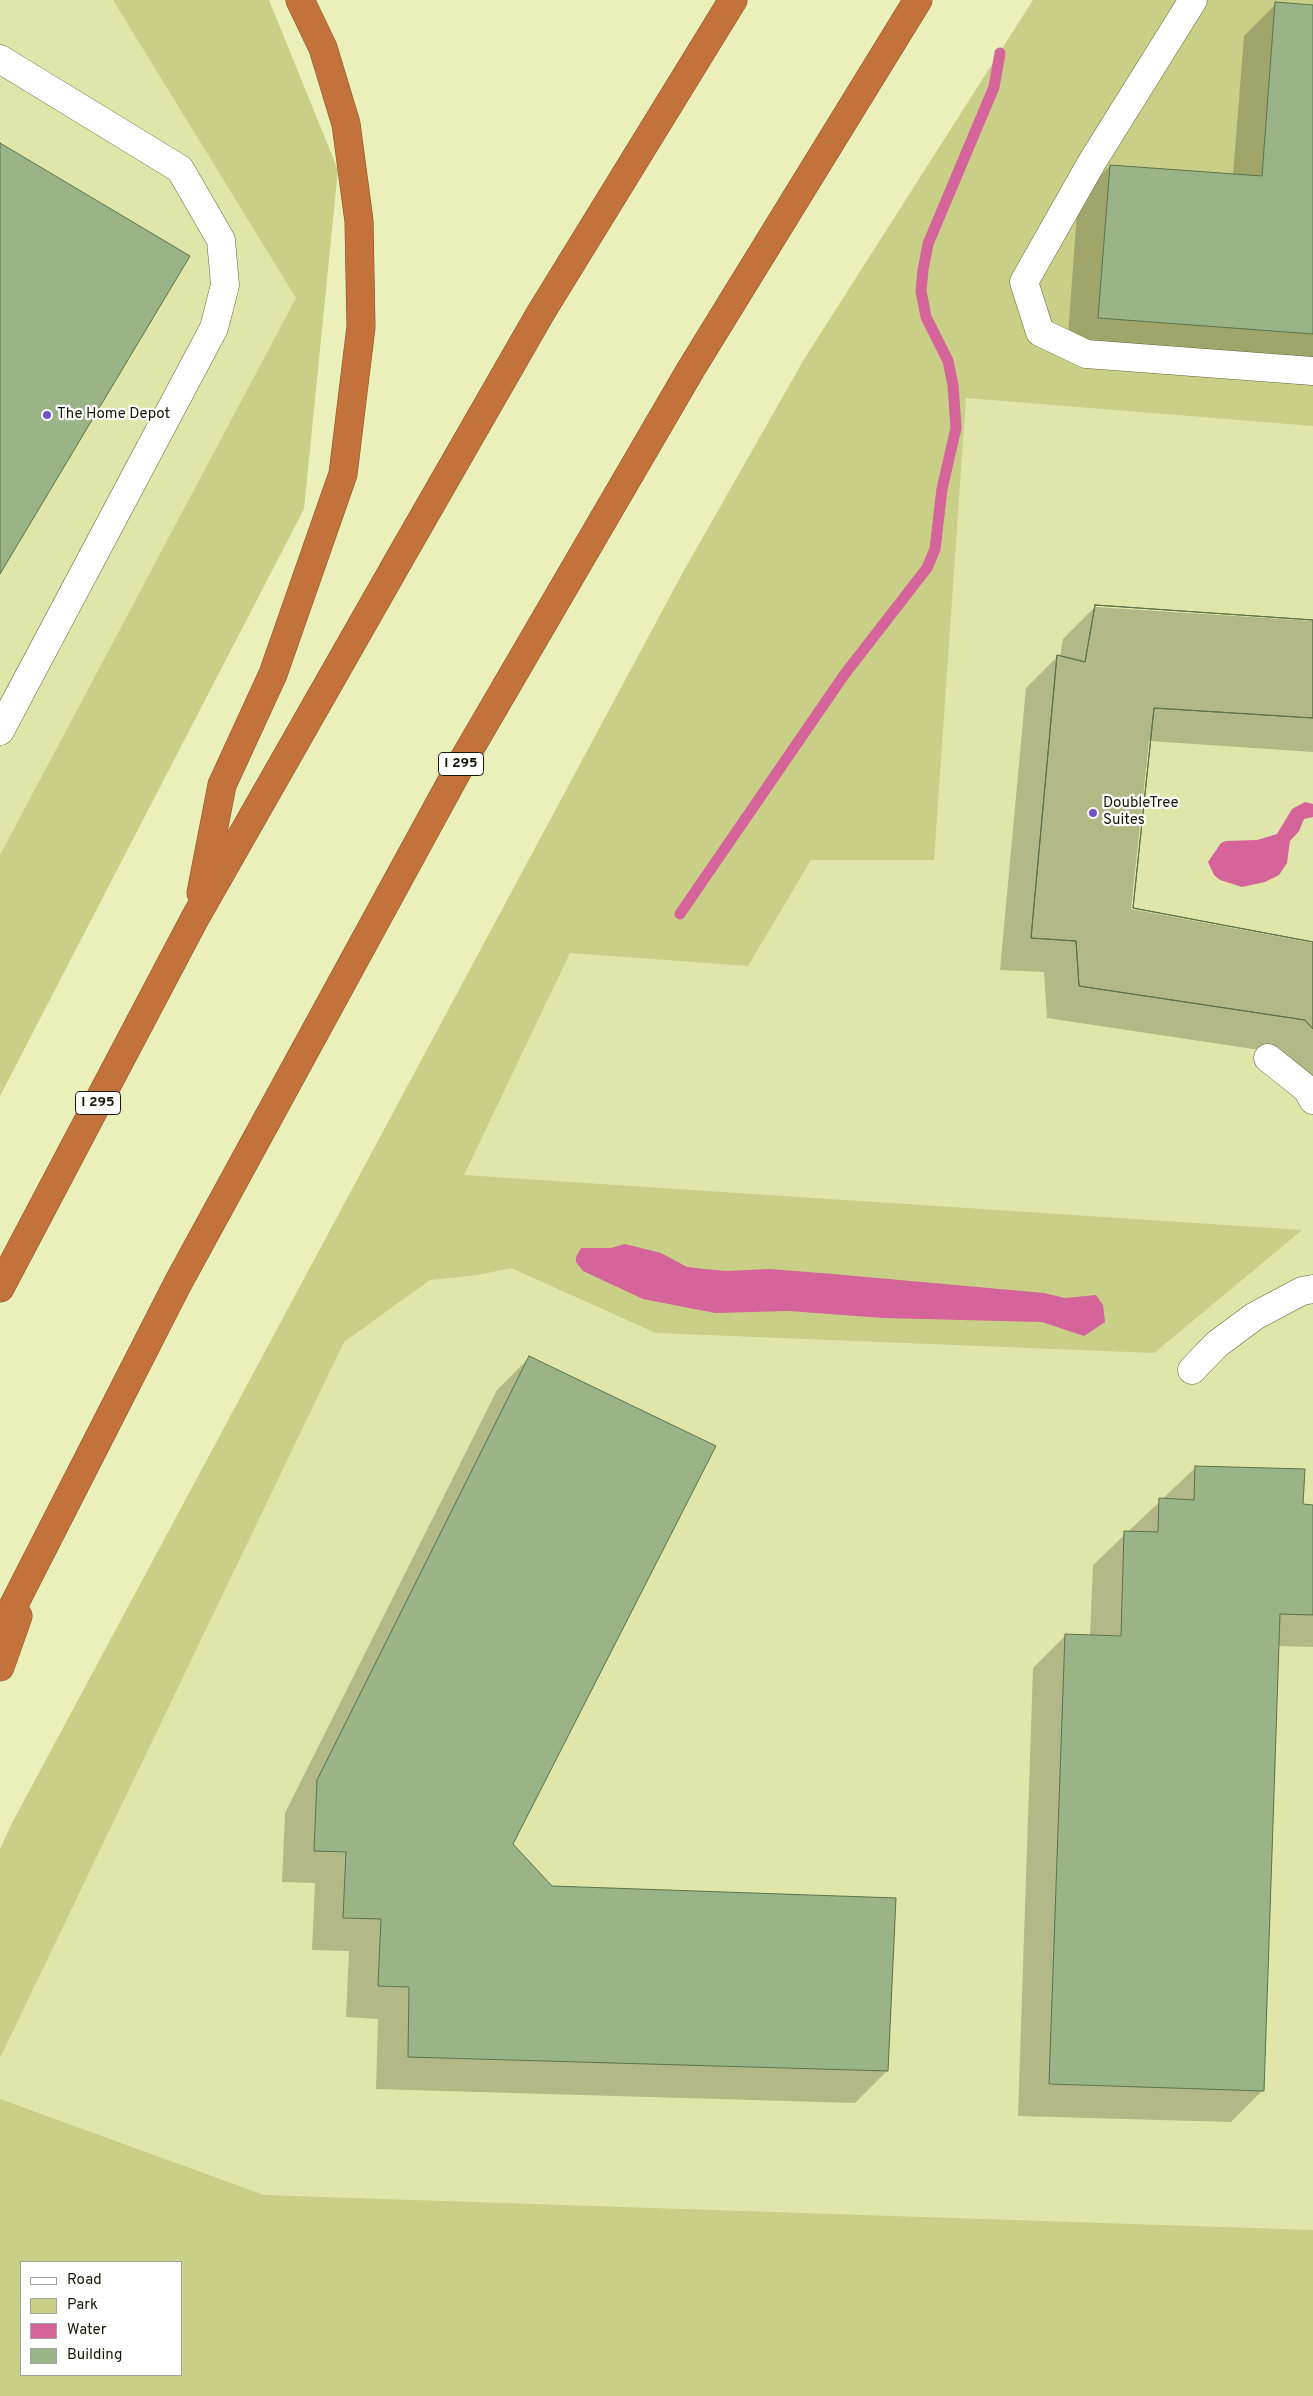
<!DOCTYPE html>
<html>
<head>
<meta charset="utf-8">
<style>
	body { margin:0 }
	#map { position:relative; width:1313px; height:2396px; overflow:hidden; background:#ebf0bb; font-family:Overpass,sans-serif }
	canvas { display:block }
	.legend { position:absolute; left:20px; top:2261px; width:162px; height:115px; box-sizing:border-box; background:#fff; border:1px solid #a2a39b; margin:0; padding:6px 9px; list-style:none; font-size:15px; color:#161805 }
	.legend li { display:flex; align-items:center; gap:10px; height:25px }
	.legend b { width:25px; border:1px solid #a2a39b }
</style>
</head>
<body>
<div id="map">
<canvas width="1313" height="2396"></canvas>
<ul class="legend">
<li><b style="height:6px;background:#fff"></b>Road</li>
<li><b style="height:14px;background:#c9cf87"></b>Park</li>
<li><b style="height:14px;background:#d46499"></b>Water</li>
<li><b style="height:14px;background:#9ab487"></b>Building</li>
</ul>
</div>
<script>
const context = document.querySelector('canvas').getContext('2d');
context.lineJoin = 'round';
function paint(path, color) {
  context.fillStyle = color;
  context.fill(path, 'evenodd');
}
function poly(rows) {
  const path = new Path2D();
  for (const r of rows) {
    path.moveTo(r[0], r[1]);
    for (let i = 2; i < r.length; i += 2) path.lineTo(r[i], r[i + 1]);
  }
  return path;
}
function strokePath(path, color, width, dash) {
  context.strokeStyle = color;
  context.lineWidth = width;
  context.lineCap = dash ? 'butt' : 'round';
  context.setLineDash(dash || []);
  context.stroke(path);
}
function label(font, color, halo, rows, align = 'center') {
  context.font = font + ' Overpass,sans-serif';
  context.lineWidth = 4.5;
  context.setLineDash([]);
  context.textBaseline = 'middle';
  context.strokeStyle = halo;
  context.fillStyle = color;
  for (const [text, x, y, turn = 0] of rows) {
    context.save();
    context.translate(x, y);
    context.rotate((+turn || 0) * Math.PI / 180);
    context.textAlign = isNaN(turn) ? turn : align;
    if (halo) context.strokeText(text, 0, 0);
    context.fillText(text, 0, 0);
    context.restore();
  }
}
paint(poly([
	[0,0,257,0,316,231,285,438,0,1058],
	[1313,0,1313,2396,0,2396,0,1927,537,875],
	[21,2262,181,2262,181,2375,21,2375]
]), '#e0e6a9');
paint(poly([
	[113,0,269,0,338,170,304,509,0,1096,0,855,296,298],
	[1033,0,1313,0,1313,426,966,398,934,860,811,860,748,966,570,953,464,1175,1302,1230,1154,1353,656,1333,511,1268,478,1275,430,1280,344,1342,0,2058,0,1849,12,1823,682,574,803,361],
	[0,2099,264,2195,1313,2230,1313,2396,0,2396],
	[21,2262,181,2262,181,2375,21,2375]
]), '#c9cf87');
paint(poly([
	[1305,802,1313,804,1313,817,1304,819,1299,831,1290,841,1287,863,1279,875,1265,882,1242,887,1220,880,1214,875,1208,862,1221,843,1226,841,1257,840,1277,834,1292,809],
	[625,1244,661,1253,687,1267,705,1269,726,1271,770,1269,833,1274,1044,1293,1065,1298,1096,1295,1103,1305,1105,1322,1084,1336,1042,1322,883,1318,789,1311,715,1313,643,1299,583,1271,576,1262,576,1257,581,1248,611,1248]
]), '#d46499');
paint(poly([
	[1276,4,1313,6,1313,367,1067,349,1078,198,1110,166,1233,175,1244,36],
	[1095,607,1313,621,1313,752,1149,741,1131,909,1313,943,1313,1101,1273,1052,1047,1018,1044,972,1000,970,1026,688,1058,656,1060,657,1063,639],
	[529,1358,511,1844,552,1887,887,2071,855,2103,376,2089,378,2019,346,2017,349,1951,312,1950,315,1883,282,1882,285,1813,497,1390],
	[1195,1468,1302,1506,1313,1506,1313,1647,1277,1646,1263,2090,1231,2122,1018,2116,1033,1668,1065,1636,1090,1636,1093,1565]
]), '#0003');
strokePath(poly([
	[680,914,844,675,927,568,935,549,942,489,956,428,953,385,948,361,926,317,921,291,923,270,928,244,994,87,1000,53]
]), '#d46499', 11);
const building = poly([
	[1275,2,1313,5,1313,334,1098,318,1110,165,1262,176,1275,2],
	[0,143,190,256,0,574,0,143],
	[1095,605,1313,620,1313,718,1154,708,1133,908,1313,942,1313,1029,1305,1020,1079,986,1076,941,1031,938,1057,655,1085,662,1095,605],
	[1095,605,1313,620,1313,718,1154,708,1133,908,1313,942,1313,1029,1305,1020,1079,986,1076,941,1031,938,1057,655,1085,662,1095,605],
	[529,1356,716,1446,513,1844,552,1886,896,1898,888,2071,408,2057,409,1987,378,1986,381,1919,343,1918,346,1852,314,1851,317,1780,529,1356],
	[1195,1466,1305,1469,1303,1504,1313,1505,1313,1615,1280,1614,1264,2091,1049,2084,1065,1634,1121,1636,1124,1531,1158,1532,1159,1498,1194,1500,1195,1466]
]);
paint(building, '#9ab487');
strokePath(building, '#5b7349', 1);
const minor = poly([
	[1193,0,1092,162,1024,282,1040,332,1086,354,1313,371],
	[0,59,180,169,221,240,225,285,214,328,0,731],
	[1268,1058,1307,1089,1313,1100],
	[1192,1370,1217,1344,1255,1316,1302,1291,1313,1289]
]);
const highway = poly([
	[201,893,222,785,273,674,343,474,361,327,359,221,346,124,323,48,300,0],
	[0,1288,195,918,400,558,540,314,733,0],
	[0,1632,178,1283,465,757,691,369,918,0],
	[0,1667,18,1616]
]);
strokePath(minor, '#636636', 29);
strokePath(highway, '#865228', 29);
strokePath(minor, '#fff', 28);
strokePath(highway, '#c3723b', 28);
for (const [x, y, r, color] of [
	[47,415,5,"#7350c9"],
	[1093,813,5,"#7350c9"]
]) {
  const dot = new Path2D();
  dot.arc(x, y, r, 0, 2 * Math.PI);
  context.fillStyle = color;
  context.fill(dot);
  strokePath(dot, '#fff', 2);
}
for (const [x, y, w] of [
	[461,764,45],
	[98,1103,45]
]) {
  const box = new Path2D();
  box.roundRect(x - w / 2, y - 11.5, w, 23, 4);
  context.fillStyle = '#fff';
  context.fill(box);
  strokePath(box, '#161805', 1);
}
label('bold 14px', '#161805', null, [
	["I 295",461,764],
	["I 295",98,1103]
]);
label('15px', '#161805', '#fff', [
	["The Home Depot",57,415],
	["DoubleTree",1103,804],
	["Suites",1103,821]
], 'left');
</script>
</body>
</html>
